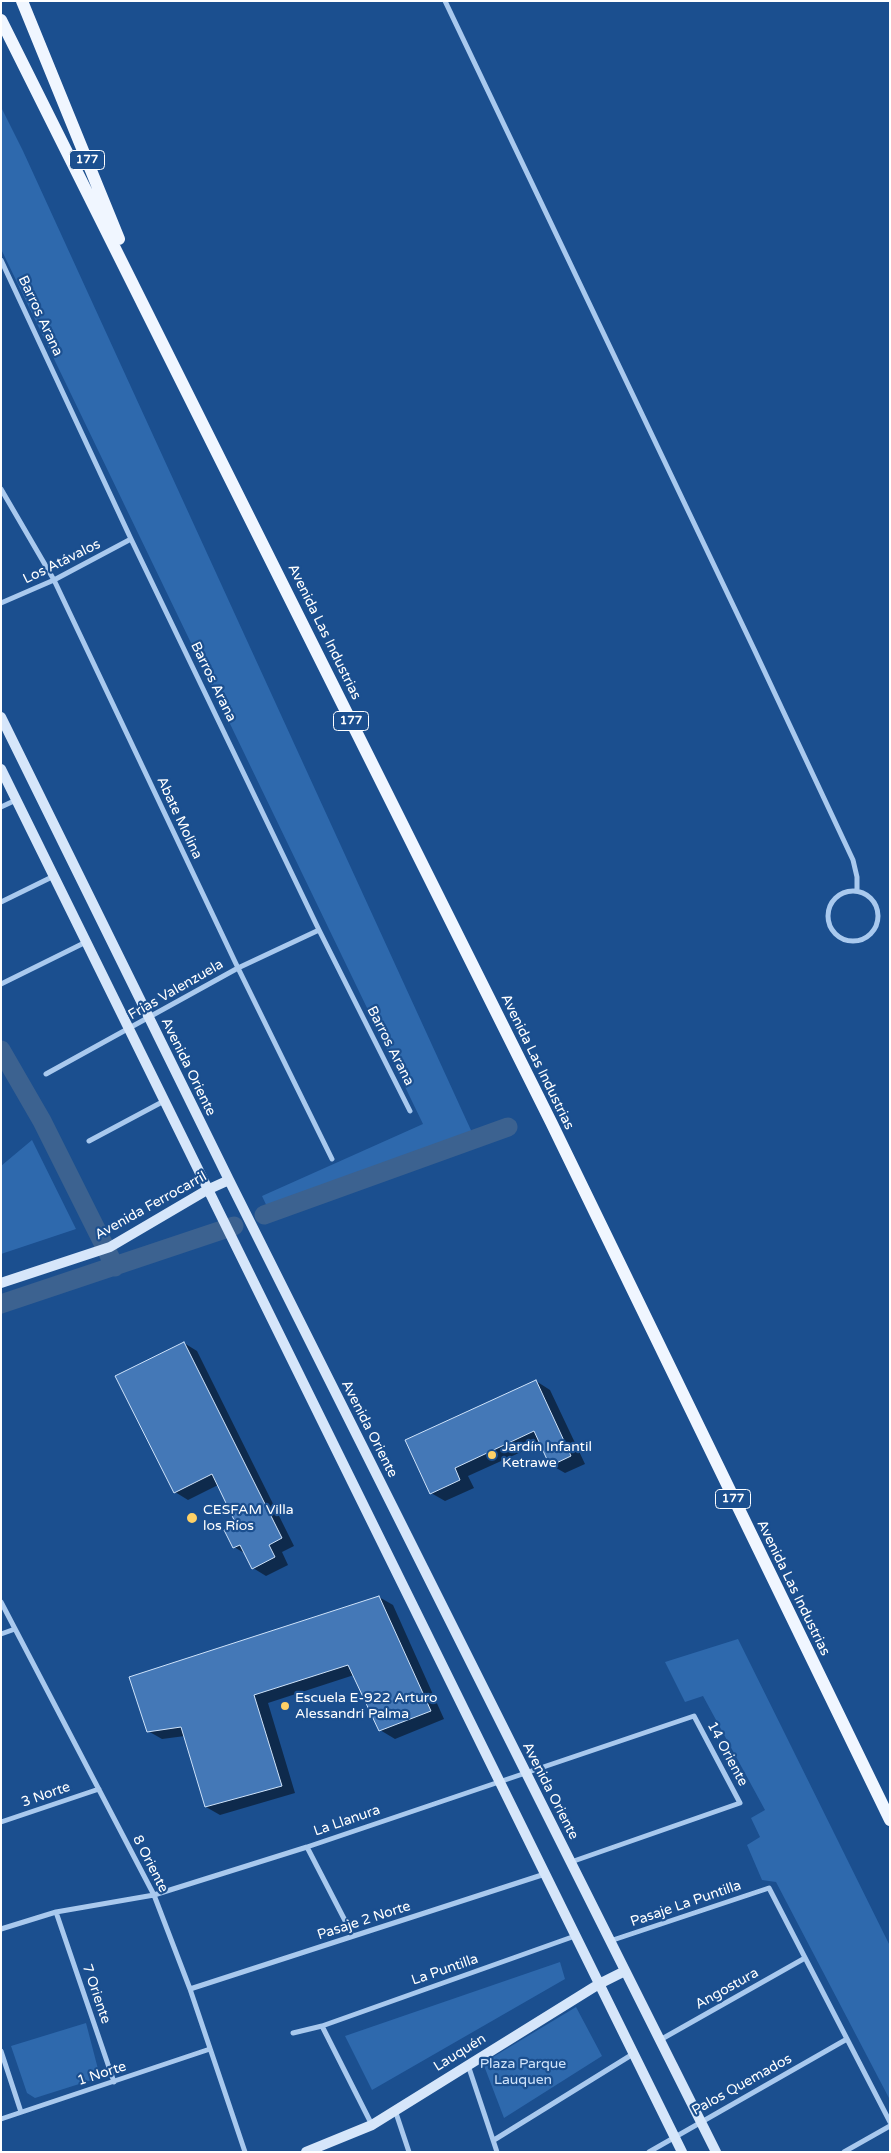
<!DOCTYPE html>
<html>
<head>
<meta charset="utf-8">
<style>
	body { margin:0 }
	#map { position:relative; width:891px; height:2153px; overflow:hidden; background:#1b4f8f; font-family:"Varela Round",sans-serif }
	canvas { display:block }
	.frame { position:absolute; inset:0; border:2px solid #fff; pointer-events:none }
</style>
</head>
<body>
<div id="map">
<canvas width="891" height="2153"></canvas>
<div class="frame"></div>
</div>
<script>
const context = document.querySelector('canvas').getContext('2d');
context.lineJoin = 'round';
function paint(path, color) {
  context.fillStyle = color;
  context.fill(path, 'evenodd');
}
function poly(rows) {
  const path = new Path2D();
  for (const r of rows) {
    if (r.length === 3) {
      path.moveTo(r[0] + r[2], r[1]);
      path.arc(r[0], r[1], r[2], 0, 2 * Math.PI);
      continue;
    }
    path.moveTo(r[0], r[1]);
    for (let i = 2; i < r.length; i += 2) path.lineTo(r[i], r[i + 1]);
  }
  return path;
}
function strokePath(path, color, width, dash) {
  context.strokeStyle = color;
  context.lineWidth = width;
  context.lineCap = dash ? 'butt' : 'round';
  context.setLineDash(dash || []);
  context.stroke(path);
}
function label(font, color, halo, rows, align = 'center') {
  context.font = font + ' "Varela Round",sans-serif';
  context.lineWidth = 4.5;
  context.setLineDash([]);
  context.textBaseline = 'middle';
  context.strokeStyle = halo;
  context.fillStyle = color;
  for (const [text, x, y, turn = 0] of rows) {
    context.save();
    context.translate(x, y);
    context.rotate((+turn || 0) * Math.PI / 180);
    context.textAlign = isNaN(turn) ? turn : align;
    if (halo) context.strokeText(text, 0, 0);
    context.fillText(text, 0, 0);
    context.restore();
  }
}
paint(poly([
	[1,107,23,151,475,1139,270,1213,262,1196,423,1124,1,249],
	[32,1140,76,1229,1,1254,1,1166],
	[738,1639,890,1946,890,2100,776,1882,762,1880,747,1845,760,1837,751,1818,765,1810,703,1696,685,1702,665,1662],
	[560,1962,565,1979,372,2090,345,2036],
	[576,2007,602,2056,504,2118,483,2063],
	[86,2023,98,2069,95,2079,35,2098,27,2093,11,2046]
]), '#2e69ad');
paint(poly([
	[184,1343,197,1351,294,1546,282,1552,288,1565,266,1576,253,1568,246,1554,234,1547,238,1525,218,1485,188,1500,175,1492],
	[536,1381,550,1390,585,1464,565,1473,551,1465,541,1443,468,1476,474,1488,445,1501,431,1493],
	[379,1597,393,1605,444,1719,395,1739,380,1730,354,1675,268,1703,295,1793,220,1815,206,1807,185,1736,162,1739,148,1731]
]), '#0007');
strokePath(poly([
	[1,1050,42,1121,115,1267],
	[264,1215,508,1127],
	[1,1304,234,1226]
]), '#3c6290', 19);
const building = poly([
	[184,1342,282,1538,269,1545,275,1557,252,1569,240,1545,233,1548,224,1530,236,1524,212,1474,174,1493,115,1376,184,1342],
	[536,1380,571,1456,550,1466,534,1431,455,1468,460,1480,430,1494,405,1440,536,1380],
	[379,1596,431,1711,379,1731,348,1665,254,1695,282,1786,205,1807,181,1727,147,1732,129,1677,379,1596]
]);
paint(building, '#4478b7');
strokePath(building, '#cfe3fa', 1);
strokePath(poly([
	[445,1,754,649,853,860,857,877,857,891],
	[1,260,131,539,319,930,410,1111],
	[1,489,54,580,238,968,332,1159],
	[1,603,54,580,131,539],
	[1,807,16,800],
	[853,916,25],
	[1,902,54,876],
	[1,984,86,942],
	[46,1074,238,968,319,930],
	[89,1141,164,1101],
	[1,1602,154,1895,190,1989,245,2152],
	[1,1634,15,1629],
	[1,1822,99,1789],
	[307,1847,353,1936],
	[56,1912,114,2082],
	[1,1929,56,1912,154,1895,307,1847,694,1716,740,1803,571,1862],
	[610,1941,769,1888,890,2122],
	[190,1989,545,1874],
	[322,2026,372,2125],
	[293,2033,322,2026,575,1936],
	[660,2040,805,1958],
	[1,2051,21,2112],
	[468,2065,497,2152],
	[395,2110,409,2152],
	[1,2119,210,2049],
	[494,2140,633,2054],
	[649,2152,847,2039],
	[844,2152,890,2126]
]), '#a9c9ee', 5);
strokePath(poly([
	[1,717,229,1180,716,2152],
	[1,769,682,2152],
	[1,1283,110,1247,207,1190,229,1180],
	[306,2152,372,2125,599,1984,625,1971]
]), '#d6e6fa', 10);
strokePath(poly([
	[22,1,119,239],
	[1,20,551,1122,890,1820]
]), '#f0f6ff', 12);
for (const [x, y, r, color] of [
	[492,1455,5,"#ffd166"],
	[192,1518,6,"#ffd166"],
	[285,1706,5,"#ffd166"]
]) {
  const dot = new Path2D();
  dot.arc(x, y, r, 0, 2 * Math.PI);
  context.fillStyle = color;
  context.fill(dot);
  strokePath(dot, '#1b4f8f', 2);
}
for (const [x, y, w] of [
	[87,160,35],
	[351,721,35],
	[733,1499,35]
]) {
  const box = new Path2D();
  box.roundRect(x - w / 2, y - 9.5, w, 19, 4);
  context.fillStyle = '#1b4f8f';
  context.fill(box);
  strokePath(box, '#fff', 1);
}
label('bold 12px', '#fff', null, [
	["177",87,160],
	["177",351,721],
	["177",733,1499]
]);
label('14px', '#fff', '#1b4f8f', [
	["Barros Arana",40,316,65],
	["Los Atávalos",62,562,-26],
	["Avenida Las Industrias",324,632,64],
	["Barros Arana",213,682,64],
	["Abate Molina",179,818,65],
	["Frías Valenzuela",176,990,-30],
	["Barros Arana",390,1046,63],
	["Avenida Las Industrias",537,1062,64],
	["Avenida Oriente",188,1067,64],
	["Avenida Ferrocarril",151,1206,-29],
	["Avenida Oriente",369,1429,63],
	["Avenida Las Industrias",793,1588,64],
	["14 Oriente",727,1754,62],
	["Avenida Oriente",550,1791,63],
	["3 Norte",46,1795,-19],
	["La Llanura",347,1821,-19],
	["8 Oriente",150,1864,63],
	["Pasaje La Puntilla",686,1904,-19],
	["Pasaje 2 Norte",364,1921,-18],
	["La Puntilla",445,1970,-19],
	["Angostura",727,1989,-29],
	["7 Oriente",96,1994,71],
	["Lauquén",460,2053,-32],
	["1 Norte",102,2074,-18],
	["Palos Quemados",742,2085,-29]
]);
label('14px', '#fff', '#1b4f8f', [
	["Jardín Infantil",502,1447],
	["Ketrawe",502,1463],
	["CESFAM Villa",203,1510],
	["los Ríos",203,1526],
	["Escuela E-922 Arturo",295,1698],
	["Alessandri Palma",295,1714]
], 'left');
label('14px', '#cfe3fa', '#1b4f8f', [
	["Plaza Parque",523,2064],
	["Lauquen",523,2080]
]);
</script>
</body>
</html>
